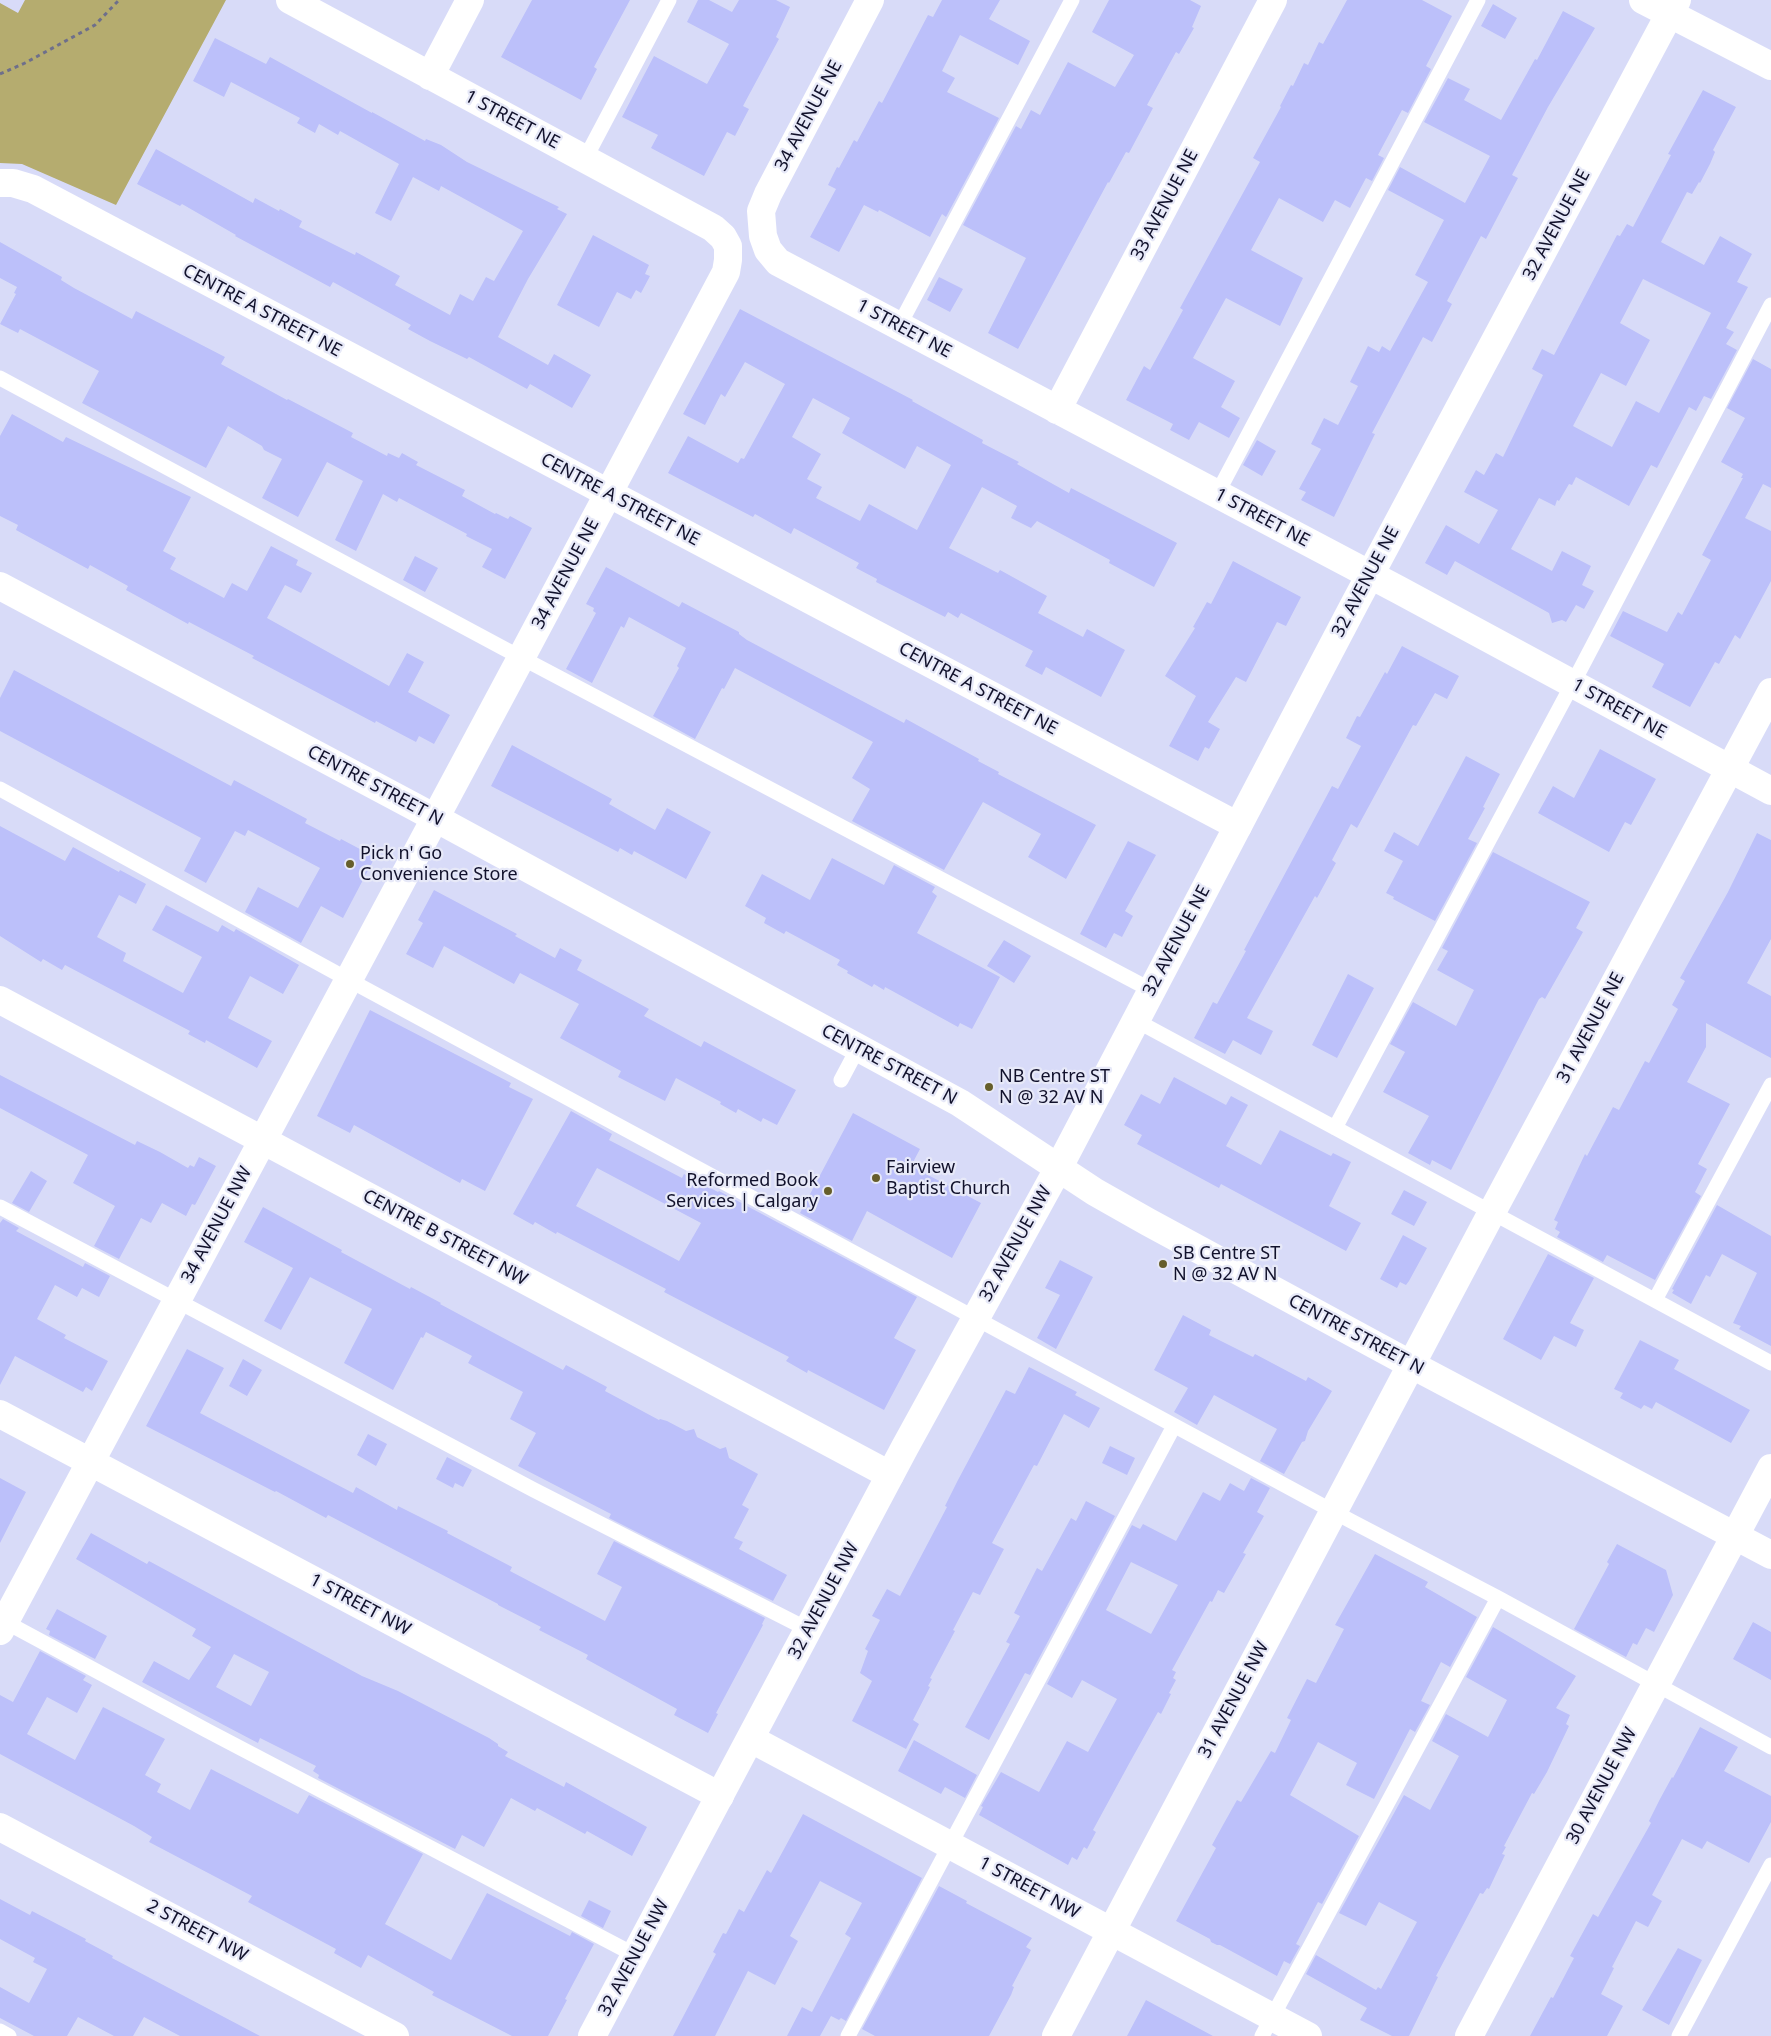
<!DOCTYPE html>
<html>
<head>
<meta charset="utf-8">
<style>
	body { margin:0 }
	canvas { display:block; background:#d8dbf8 }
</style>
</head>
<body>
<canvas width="1771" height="2036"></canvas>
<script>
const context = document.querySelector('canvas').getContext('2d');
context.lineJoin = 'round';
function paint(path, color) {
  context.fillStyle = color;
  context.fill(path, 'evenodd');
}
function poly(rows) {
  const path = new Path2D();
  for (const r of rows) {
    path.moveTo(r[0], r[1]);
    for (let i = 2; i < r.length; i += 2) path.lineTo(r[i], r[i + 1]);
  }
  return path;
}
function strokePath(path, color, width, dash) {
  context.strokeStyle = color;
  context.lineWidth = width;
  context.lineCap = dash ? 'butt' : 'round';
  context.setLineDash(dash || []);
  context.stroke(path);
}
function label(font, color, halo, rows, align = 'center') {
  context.font = font + ' "Noto Sans",sans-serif';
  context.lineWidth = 4.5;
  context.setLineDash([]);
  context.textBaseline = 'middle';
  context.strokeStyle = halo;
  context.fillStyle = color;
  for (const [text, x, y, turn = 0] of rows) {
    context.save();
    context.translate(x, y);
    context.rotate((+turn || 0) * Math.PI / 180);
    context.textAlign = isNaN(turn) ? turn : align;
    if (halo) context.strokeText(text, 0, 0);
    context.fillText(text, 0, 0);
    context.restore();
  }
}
paint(poly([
	[25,0,226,0,116,205,22,164,0,163,0,3,18,13]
]), '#b5ac6f');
paint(poly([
	[532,0,630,0,594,67,597,69,581,100,501,57],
	[698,0,709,0,732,12,739,0,776,0,790,7,776,37,779,39,743,106,749,109,735,136,727,132,704,176,651,148,658,135,622,117,654,56,707,84,729,44,687,22],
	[942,0,1000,0,989,19,1030,41,1018,65,960,35,942,71,955,78,947,92,999,118,946,217,942,214,930,237,879,210,878,212,864,205,839,252,810,237,836,189,828,185,837,167,839,168,854,140,857,142,879,101,882,103,928,15,933,17],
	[1109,0,1190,0,1201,6,1192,27,1194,28,1179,54,1176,52,1147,105,1153,108,1129,153,1126,152,1109,183,1108,182,1018,349,988,333,1026,258,963,225,1016,126,1021,129,1031,110,1040,115,1068,62,1115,87,1134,55,1092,32],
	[1347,0,1422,0,1452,16,1426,66,1431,69,1408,113,1402,110,1378,155,1384,158,1372,181,1366,178,1350,208,1335,200,1323,222,1279,198,1251,250,1303,278,1280,326,1226,298,1193,358,1235,381,1221,407,1240,418,1229,438,1199,422,1189,440,1170,430,1173,424,1126,400,1144,366,1150,370,1183,310,1180,308,1260,162,1253,158,1281,107,1280,106,1291,85,1293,86,1304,63,1308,65,1319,42,1323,44],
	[1493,4,1517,18,1505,39,1481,26],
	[1563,11,1595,28,1548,107,1512,175,1518,178,1486,239,1481,236,1447,301,1452,304,1432,342,1423,337,1372,433,1375,434,1334,517,1301,500,1306,492,1299,489,1321,449,1311,444,1324,418,1338,425,1358,386,1350,382,1368,346,1379,352,1382,346,1390,351,1428,282,1415,275,1444,220,1388,190,1400,167,1465,203,1490,156,1424,122,1448,78,1470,89,1464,100,1501,120,1535,59,1537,60],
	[215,38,266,64,270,57,372,113,372,112,425,141,426,139,441,145,467,162,559,207,557,209,567,214,528,279,498,337,548,365,554,354,591,375,572,408,530,384,527,389,469,357,467,359,430,341,408,329,411,325,333,282,330,287,235,236,236,235,182,204,180,206,137,184,156,149,253,203,255,198,279,211,280,209,302,221,299,227,355,255,356,252,400,276,395,285,450,315,460,294,473,301,486,277,494,281,523,231,441,186,439,191,413,177,391,221,375,213,399,164,340,131,338,135,319,124,315,133,297,123,300,118,231,82,224,97,193,81],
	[1703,90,1736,107,1713,150,1715,152,1710,164,1700,183,1699,182,1692,194,1687,192,1661,242,1704,265,1720,236,1752,254,1737,282,1748,287,1726,328,1734,332,1726,344,1737,350,1711,399,1704,396,1696,411,1689,407,1657,468,1651,465,1629,506,1576,477,1572,485,1569,484,1559,501,1557,500,1555,506,1539,498,1511,549,1552,571,1562,551,1591,566,1582,585,1594,591,1584,609,1576,605,1566,622,1562,620,1552,623,1549,613,1455,561,1447,575,1425,563,1446,525,1479,544,1498,510,1464,492,1476,470,1484,475,1496,453,1503,457,1543,375,1532,369,1542,349,1554,355,1617,235,1620,236,1627,224,1633,227,1671,155,1668,154],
	[1643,279,1711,313,1659,413,1636,401,1612,447,1573,426,1601,373,1626,386,1650,340,1620,323],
	[593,235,649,265,645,274,650,276,641,293,636,290,631,299,617,292,599,327,557,305],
	[0,242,62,277,61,280,74,288,132,319,136,311,225,357,221,364,287,400,288,399,353,433,351,437,387,456,388,453,399,458,402,453,418,462,416,465,465,490,462,496,495,514,496,513,508,519,510,516,532,528,505,579,482,567,492,549,466,536,467,534,399,498,397,502,383,494,356,551,335,540,363,481,327,462,298,517,262,498,282,459,264,450,262,446,228,426,206,468,82,403,99,371,20,329,18,333,0,324,16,294,14,293,17,287,0,278],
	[939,277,963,289,950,312,927,300],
	[740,309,913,400,912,401,983,440,982,443,1019,462,1017,464,1069,493,1071,488,1177,543,1154,587,1109,563,1110,560,1037,521,1031,528,1011,518,1017,506,982,487,949,548,998,573,1000,570,1047,596,1038,613,1083,637,1087,629,1125,650,1101,697,1046,667,1042,675,1025,666,1033,651,961,613,958,618,948,612,945,617,876,582,877,579,856,568,859,563,794,528,791,534,755,514,753,517,668,473,688,436,738,463,741,458,744,459,785,384,745,362,725,397,721,394,705,425,683,414],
	[813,398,850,418,842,433,905,469,917,446,951,465,917,530,869,504,860,521,816,498,822,487,807,479,821,454,792,437],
	[1753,359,1771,369,1771,488,1763,484,1745,518,1771,531,1771,581,1740,639,1735,635,1719,664,1715,662,1690,707,1652,687,1664,664,1610,636,1623,611,1667,632,1678,612,1682,615,1711,560,1702,555,1743,478,1741,478,1743,474,1721,462,1745,418,1727,408],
	[12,414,63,442,66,437,191,497,163,551,176,558,170,569,224,598,232,583,247,591,271,546,298,560,296,565,312,573,301,593,285,585,267,618,389,686,407,653,424,662,408,692,450,715,434,744,419,736,416,742,376,721,375,723,252,658,254,656,189,622,188,624,126,590,128,586,90,565,88,569,16,530,18,525,0,516,0,436],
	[1257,440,1276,451,1262,476,1243,465],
	[415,556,438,568,425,592,403,580],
	[1233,561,1301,597,1286,626,1277,622,1246,682,1236,677,1208,722,1220,729,1209,749,1205,747,1198,761,1169,746,1196,696,1165,676,1195,628,1193,627,1207,602,1211,604],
	[606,567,679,607,682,602,739,632,739,634,747,640,792,664,904,723,906,719,979,759,978,761,999,772,998,774,1096,825,1066,879,1028,857,1041,834,983,802,944,870,852,821,870,789,852,778,873,742,735,668,724,689,722,688,695,739,653,716,679,668,677,666,686,648,629,617,624,628,621,626,592,683,566,669,596,613,593,611,594,608,586,604],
	[1402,646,1459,676,1447,699,1435,693,1416,726,1413,725,1357,828,1351,824,1332,860,1336,863,1317,898,1315,896,1247,1018,1273,1031,1261,1055,1233,1040,1225,1054,1194,1038,1213,1002,1217,1004,1246,951,1244,950,1332,786,1338,789,1361,746,1346,738,1357,716,1360,717,1385,672,1387,674],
	[14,670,231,786,234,780,307,819,305,823,340,841,341,839,375,857,343,918,321,906,301,943,245,912,258,887,298,908,320,868,248,830,245,836,235,831,206,883,184,871,201,838,0,731,0,698],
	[512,745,612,799,609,804,655,830,667,808,711,832,686,879,634,851,632,855,620,848,618,852,491,786],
	[1600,749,1656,779,1631,825,1625,822,1609,852,1538,813,1553,786,1574,798],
	[1466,756,1500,774,1483,807,1485,808,1468,839,1477,843,1435,921,1393,899,1394,897,1386,893,1403,861,1384,851,1394,832,1418,846],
	[0,826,65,861,73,847,119,872,120,870,146,884,136,904,119,895,97,937,126,953,123,961,183,993,202,957,152,930,166,905,218,932,222,925,234,932,236,929,299,965,283,994,250,976,228,1018,272,1041,257,1068,206,1040,205,1043,188,1034,190,1031,65,965,62,970,43,959,41,962,0,936],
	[1757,833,1771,840,1771,939,1747,983,1771,996,1771,1058,1706,1023,1706,1047,1687,1082,1730,1104,1698,1164,1707,1169,1695,1192,1701,1196,1655,1280,1607,1255,1603,1262,1557,1237,1560,1232,1555,1229,1558,1222,1554,1220,1585,1154,1587,1156,1613,1107,1619,1110,1645,1061,1649,1063,1678,1009,1672,1005,1685,981,1680,978,1728,892],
	[1128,841,1156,855,1125,911,1133,916,1122,937,1114,933,1106,948,1080,934],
	[1493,852,1590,902,1576,928,1583,932,1545,999,1542,997,1539,999,1451,1170,1432,1160,1430,1165,1408,1153,1429,1116,1383,1092,1405,1052,1390,1044,1413,1002,1456,1026,1474,990,1437,970,1448,951,1442,948],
	[832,858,884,885,894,865,935,887,932,892,937,896,917,933,1000,977,972,1029,960,1023,958,1027,885,987,884,990,874,984,872,987,847,973,848,971,837,965,840,960,786,931,784,934,764,923,766,918,745,906,762,874,810,900],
	[434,890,517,934,515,936,555,958,560,948,582,960,577,970,649,1009,644,1016,701,1047,704,1041,796,1090,777,1125,763,1118,761,1122,738,1109,736,1113,720,1104,721,1102,676,1078,665,1101,618,1077,621,1071,560,1038,579,1004,520,973,514,984,444,946,433,968,406,954,423,923,418,920],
	[1004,940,1031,956,1014,983,987,966],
	[1348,974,1374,988,1337,1058,1312,1045],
	[370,1010,511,1083,509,1087,533,1099,485,1191,462,1179,460,1183,354,1125,350,1133,317,1116],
	[0,1075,135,1145,137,1141,160,1152,188,1168,190,1165,194,1167,199,1157,216,1166,195,1205,192,1204,186,1216,162,1203,151,1223,141,1218,119,1259,94,1246,115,1206,73,1183,88,1155,0,1108],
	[1174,1077,1226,1105,1231,1096,1248,1105,1226,1146,1261,1165,1280,1130,1331,1156,1333,1153,1351,1162,1329,1206,1361,1223,1346,1251,1221,1184,1219,1188,1137,1144,1142,1135,1124,1125,1141,1094,1160,1104],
	[571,1111,612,1134,609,1140,682,1178,684,1174,718,1192,719,1191,917,1297,894,1338,916,1350,884,1410,808,1370,807,1373,786,1361,789,1357,664,1292,666,1289,561,1234,557,1232,556,1234,535,1222,533,1225,513,1214],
	[597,1168,701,1223,679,1261,576,1206],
	[853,1113,920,1149,911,1166,981,1203,952,1258,867,1211,852,1241,800,1213],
	[31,1171,47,1181,29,1212,12,1203],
	[1404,1190,1427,1202,1414,1226,1391,1214],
	[1717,1205,1771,1236,1771,1346,1739,1329,1741,1326,1733,1323,1757,1273,1722,1254,1710,1277,1706,1275,1691,1304,1672,1293,1674,1290,1672,1289],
	[263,1207,342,1250,341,1252,410,1289,411,1287,441,1303,440,1304,563,1370,566,1365,607,1387,605,1391,659,1420,660,1419,667,1421,686,1431,694,1429,697,1437,720,1449,726,1447,729,1458,758,1474,742,1505,749,1509,734,1538,743,1542,739,1549,787,1575,773,1601,609,1518,611,1514,518,1466,536,1433,510,1419,523,1392,468,1363,472,1356,426,1332,423,1338,421,1337,393,1390,344,1363,372,1309,310,1277,281,1330,264,1321,293,1268,244,1242],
	[3,1219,19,1228,16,1231,83,1267,85,1263,110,1276,99,1297,82,1288,77,1297,55,1285,37,1319,66,1335,64,1338,108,1361,92,1391,86,1387,83,1392,15,1356,0,1385,0,1223],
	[1403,1235,1427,1248,1409,1281,1406,1285,1400,1282,1397,1288,1380,1279],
	[1548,1254,1594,1278,1570,1323,1584,1330,1576,1347,1554,1336,1541,1360,1503,1339],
	[1060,1260,1093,1277,1056,1349,1037,1338,1060,1295,1045,1288],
	[1183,1315,1211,1330,1209,1335,1253,1357,1255,1354,1306,1381,1308,1377,1332,1391,1308,1431,1305,1441,1302,1442,1284,1474,1260,1461,1277,1429,1214,1395,1197,1425,1174,1412,1188,1388,1154,1370],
	[1640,1340,1679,1360,1674,1369,1750,1410,1731,1443,1656,1402,1652,1409,1644,1405,1641,1409,1620,1398,1623,1393,1614,1389],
	[187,1349,224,1368,200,1413,353,1493,356,1487,397,1510,398,1506,448,1531,447,1533,512,1567,510,1571,605,1621,622,1587,597,1574,614,1541,765,1618,762,1624,763,1625,716,1713,718,1714,708,1733,674,1715,677,1709,586,1659,588,1655,539,1630,541,1627,498,1605,498,1604,328,1515,326,1518,276,1491,275,1492,146,1426],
	[243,1359,262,1370,247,1396,229,1386],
	[1029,1367,1077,1392,1075,1395,1100,1408,1089,1428,1064,1414,1037,1466,1034,1465,992,1543,1004,1549,980,1595,973,1592,953,1630,955,1631,930,1678,932,1679,928,1686,930,1687,913,1720,919,1724,906,1749,852,1721,872,1681,860,1673,868,1651,865,1649,880,1620,872,1616,887,1589,900,1596,947,1507,945,1506,958,1480,1006,1390,1015,1394],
	[368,1434,387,1444,376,1466,357,1455],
	[1110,1446,1135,1458,1127,1475,1102,1463],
	[447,1457,472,1470,463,1487,455,1483,453,1488,436,1479],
	[0,1478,26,1492,0,1543],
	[1251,1478,1270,1488,1257,1512,1264,1516,1243,1553,1246,1554,1224,1593,1218,1590,1212,1602,1210,1601,1172,1670,1176,1672,1173,1678,1176,1680,1169,1693,1171,1694,1161,1714,1158,1712,1154,1719,1130,1762,1093,1830,1096,1832,1087,1849,1084,1847,1077,1860,1072,1857,1068,1865,979,1815,983,1807,981,1806,1001,1772,1039,1792,1067,1741,1088,1752,1117,1699,1082,1680,1072,1698,1047,1684,1132,1525,1140,1529,1143,1524,1176,1541,1203,1492,1220,1501,1230,1483,1244,1491],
	[1131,1562,1178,1585,1151,1634,1106,1610],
	[1086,1501,1115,1516,1030,1675,1025,1673,989,1740,965,1727,1010,1644,1006,1642,1020,1616,1014,1613,1037,1568,1042,1571,1071,1518,1076,1521],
	[91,1533,147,1564,149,1561,362,1676,398,1691,489,1738,498,1744,498,1746,508,1752,505,1756,564,1787,566,1782,647,1827,632,1856,587,1831,585,1834,537,1808,535,1811,511,1798,484,1847,462,1835,455,1849,318,1778,319,1775,313,1771,316,1766,260,1738,258,1743,142,1682,154,1661,189,1680,211,1647,192,1636,196,1629,76,1559],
	[234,1654,269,1672,251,1706,216,1687],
	[1617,1544,1666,1570,1673,1595,1654,1632,1646,1628,1637,1645,1633,1643,1626,1657,1574,1629,1609,1564,1607,1562],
	[1375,1554,1428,1582,1425,1587,1477,1617,1450,1667,1441,1662,1421,1701,1430,1705,1415,1732,1410,1729,1374,1799,1346,1785,1357,1763,1318,1742,1290,1795,1359,1836,1322,1904,1318,1902,1296,1944,1300,1946,1290,1964,1284,1961,1277,1976,1220,1945,1217,1945,1211,1942,1210,1939,1176,1921,1216,1848,1212,1845,1223,1825,1237,1800,1241,1802,1271,1751,1275,1753,1291,1720,1287,1718,1307,1679,1316,1683,1344,1629,1335,1625],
	[57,1609,107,1636,95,1659,49,1635,50,1631,46,1629],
	[1753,1622,1771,1632,1771,1680,1733,1659],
	[1493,1627,1576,1676,1556,1708,1570,1715,1566,1724,1569,1726,1547,1772,1534,1794,1532,1793,1504,1846,1506,1847,1502,1854,1505,1855,1489,1889,1487,1888,1483,1894,1480,1893,1436,1976,1438,1977,1409,2036,1392,2036,1360,2020,1367,2008,1306,1974,1316,1955,1376,1990,1378,1987,1381,1989,1417,1922,1379,1902,1366,1926,1339,1913,1404,1795,1430,1810,1459,1756,1432,1741,1446,1714,1488,1737,1507,1700,1466,1677],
	[40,1651,86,1676,83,1680,92,1685,77,1713,47,1697,27,1734,75,1760,103,1707,165,1739,145,1775,161,1784,157,1792,190,1810,211,1769,298,1814,309,1795,423,1854,385,1924,451,1960,487,1893,570,1936,572,1932,594,1944,565,1999,567,2000,548,2036,512,2036,432,1995,434,1992,368,1955,361,1968,334,1953,336,1949,248,1902,252,1896,149,1842,152,1837,134,1826,0,1754,0,1695,13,1702],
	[1700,1727,1738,1747,1724,1771,1771,1796,1771,1822,1749,1863,1707,1841,1702,1849,1682,1839,1652,1895,1662,1901,1648,1927,1636,1921,1612,1967,1614,1968,1601,1994,1623,2006,1607,2036,1530,2036,1551,1997,1553,1998,1574,1958,1570,1956,1593,1914,1598,1917,1651,1823,1649,1821,1660,1799,1672,1777,1673,1778],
	[914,1740,977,1775,965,1798,945,1787,941,1794,898,1771],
	[803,1814,922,1878,846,2021,841,2018,839,2020,831,2016,820,2036,787,2036,802,2007,812,2012,851,1938,845,1934,862,1903,820,1881,790,1936,798,1941,775,1985,748,1971,715,2036,673,2036,716,1954,713,1952,723,1933,726,1934,739,1909,744,1912,767,1870,771,1873],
	[939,1886,967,1901,966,1903,1032,1938,1026,1947,1031,1950,1012,1986,1014,1987,1011,1995,989,2036,875,2036,862,2029],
	[0,1899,30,1915,32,1911,86,1939,85,1941,113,1956,112,1958,260,2036,180,2036,144,2017,133,2036,114,2036,78,2017,67,2036,34,2036,0,2018,0,1987,29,2003,47,1969,33,1962,35,1958,0,1939],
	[589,1900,611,1911,603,1928,581,1916],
	[1678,1948,1702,1960,1669,2025,1642,2010],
	[1146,2000,1213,2036,1127,2036]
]), '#bcc0fa');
strokePath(poly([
	[0,74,25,63,95,25,119,0]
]), '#6e6f8b', 3, [4, 4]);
strokePath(poly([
	[585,159,669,0],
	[899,326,1072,0],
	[0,378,503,648,1151,990],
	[1217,494,1478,0],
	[0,789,349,980,1351,1521,1498,1598,1771,1747],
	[1135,1020,1771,1363],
	[841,1080,858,1048],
	[1335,1128,1581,668,1771,305],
	[0,1207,534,1490,809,1630],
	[1655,1300,1771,1085],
	[0,1619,206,1730,635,1955],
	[0,2031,9,2036],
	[848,2036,1174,1426],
	[1262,2036,1498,1598],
	[1679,2036,1771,1865]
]), '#fff', 15);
strokePath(poly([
	[870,0,768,194,761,211,763,236,768,250,778,262,1399,590,1771,791],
	[1643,0,1771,66],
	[430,76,470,0],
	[0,183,13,183,33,189,1238,826],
	[1057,410,1273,0],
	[0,1000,890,1475],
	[0,1414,720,1796],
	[0,1631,521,658,726,272,728,260,728,246,723,237,713,228,290,0],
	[751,1739,1308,2036],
	[0,1827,395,2036],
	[1056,2036,1492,1212,1771,692],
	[1469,2036,1771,1468]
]), '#fff', 28);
strokePath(poly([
	[0,586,413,806,960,1103,1095,1192,1148,1222,1412,1365,1771,1555],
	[592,2036,905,1447,1059,1167,1355,603,1677,0]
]), '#fff', 28);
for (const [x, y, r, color] of [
	[350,864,5,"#665e2b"],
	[989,1087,5,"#665e2b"],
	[876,1178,5,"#665e2b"],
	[828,1191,5,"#665e2b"],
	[1163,1264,5,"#665e2b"]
]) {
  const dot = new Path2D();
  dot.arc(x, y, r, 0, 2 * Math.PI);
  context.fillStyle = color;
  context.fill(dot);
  strokePath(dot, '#e7e9f8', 2);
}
label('18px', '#11112b', '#e7e9f8', [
	["34 AVENUE NE",809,116,-62],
	["1 STREET NE",512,120,28],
	["33 AVENUE NE",1165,205,-62],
	["32 AVENUE NE",1557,225,-62],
	["CENTRE A STREET NE",262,311,28],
	["1 STREET NE",904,329,28],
	["CENTRE A STREET NE",620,500,28],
	["1 STREET NE",1262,518,28],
	["34 AVENUE NE",566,574,-62],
	["32 AVENUE NE",1366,582,-62],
	["CENTRE A STREET NE",978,689,28],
	["1 STREET NE",1619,709,29],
	["CENTRE STREET N",375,786,28],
	["32 AVENUE NE",1177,941,-62],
	["31 AVENUE NE",1591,1028,-62],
	["CENTRE STREET N",889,1065,28],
	["34 AVENUE NW",217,1225,-62],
	["CENTRE B STREET NW",445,1238,28],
	["32 AVENUE NW",1016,1244,-61],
	["CENTRE STREET N",1356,1335,28],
	["32 AVENUE NW",824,1601,-62],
	["1 STREET NW",360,1605,28],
	["31 AVENUE NW",1234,1700,-62],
	["30 AVENUE NW",1602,1786,-62],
	["1 STREET NW",1029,1888,28],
	["2 STREET NW",197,1931,28],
	["32 AVENUE NW",634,1958,-62]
]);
label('18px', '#11112b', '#e7e9f8', [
	["Pick n' Go",360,854],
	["Convenience Store",360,875],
	["NB Centre ST",999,1077],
	["N @ 32 AV N",999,1098],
	["Fairview",886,1168],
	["Baptist Church",886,1189],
	["Reformed Book",818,1181,"right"],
	["Services | Calgary",818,1202,"right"],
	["SB Centre ST",1173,1254],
	["N @ 32 AV N",1173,1275]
], 'left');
</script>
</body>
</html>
